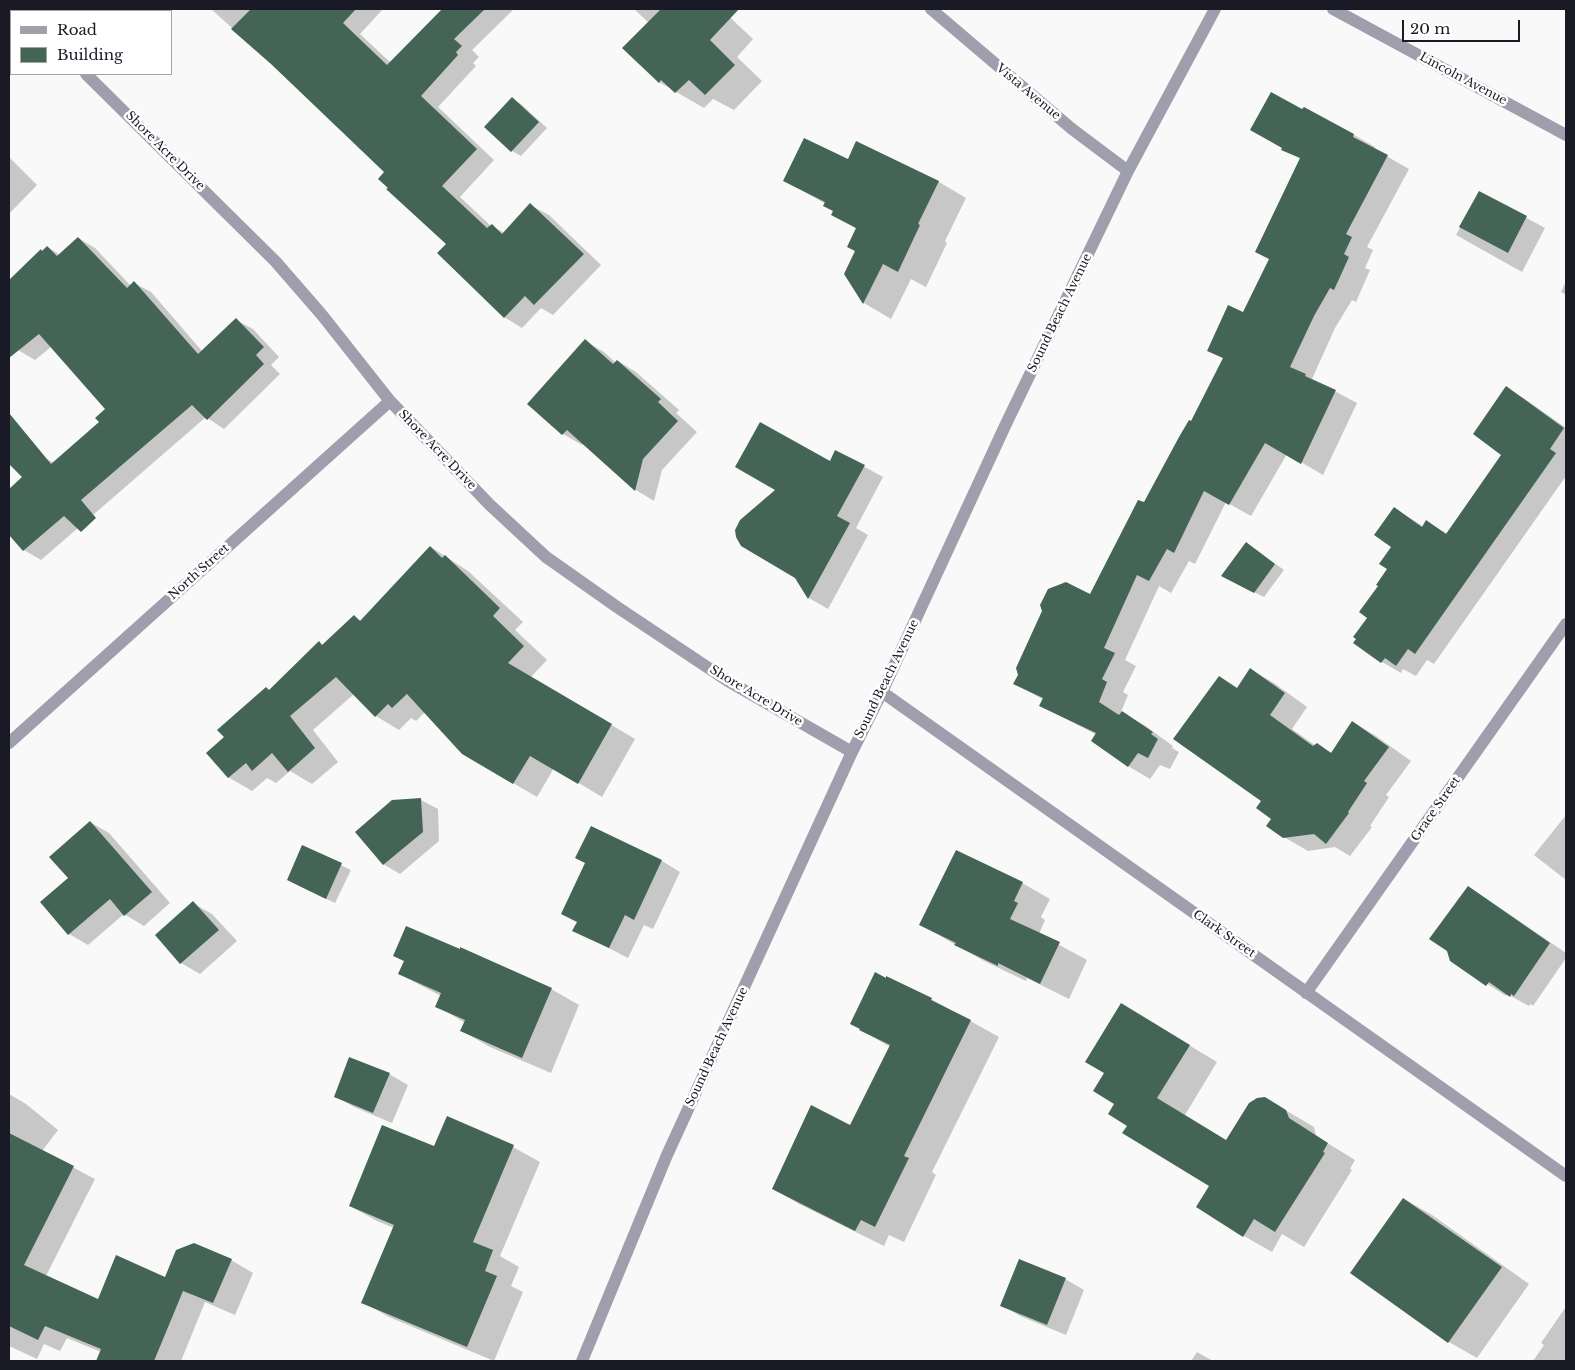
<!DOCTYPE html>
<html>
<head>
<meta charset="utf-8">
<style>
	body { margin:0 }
	#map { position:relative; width:1575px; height:1370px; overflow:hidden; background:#f9f9f9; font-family:"Libre Baskerville",serif }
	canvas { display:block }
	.frame { position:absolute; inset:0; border:10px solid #1a1a26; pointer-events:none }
	.legend { position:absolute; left:10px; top:10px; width:162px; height:65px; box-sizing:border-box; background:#fff; border:1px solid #a3a3a8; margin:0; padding:6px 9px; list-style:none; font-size:15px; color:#1a1a26 }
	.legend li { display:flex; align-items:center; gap:10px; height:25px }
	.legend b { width:25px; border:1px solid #a3a3a8 }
	.scale { position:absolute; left:1402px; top:20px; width:118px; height:22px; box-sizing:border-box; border:2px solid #1a1a26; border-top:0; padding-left:6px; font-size:15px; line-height:18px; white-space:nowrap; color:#1a1a26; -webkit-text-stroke:4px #fff; paint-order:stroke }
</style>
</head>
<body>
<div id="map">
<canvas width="1575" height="1370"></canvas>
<div class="frame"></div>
<ul class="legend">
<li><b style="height:6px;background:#9e9eac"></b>Road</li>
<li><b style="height:14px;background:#446555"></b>Building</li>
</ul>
<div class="scale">20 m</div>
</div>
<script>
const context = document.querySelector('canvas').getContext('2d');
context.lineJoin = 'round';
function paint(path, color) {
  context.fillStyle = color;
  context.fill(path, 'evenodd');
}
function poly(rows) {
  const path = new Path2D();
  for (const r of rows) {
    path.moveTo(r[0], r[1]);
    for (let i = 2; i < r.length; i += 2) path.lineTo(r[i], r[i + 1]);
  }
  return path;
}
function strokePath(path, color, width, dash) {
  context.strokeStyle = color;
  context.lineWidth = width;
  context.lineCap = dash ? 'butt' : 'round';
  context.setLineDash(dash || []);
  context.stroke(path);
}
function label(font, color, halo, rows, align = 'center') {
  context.font = font + ' "Libre Baskerville",serif';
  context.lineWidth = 5;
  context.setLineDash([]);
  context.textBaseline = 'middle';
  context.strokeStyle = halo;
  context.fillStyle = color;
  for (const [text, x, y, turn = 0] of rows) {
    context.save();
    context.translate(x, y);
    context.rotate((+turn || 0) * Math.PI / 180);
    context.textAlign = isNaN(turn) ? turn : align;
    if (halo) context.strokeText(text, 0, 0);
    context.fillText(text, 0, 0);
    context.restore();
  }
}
paint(poly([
	[211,9,383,9,360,34,391,63,444,9,514,9,472,50,479,57,473,63,476,66,438,107,494,160,460,197,491,226,505,233,530,205,549,215,601,265,553,315,541,308,522,328,504,317,447,244,389,188,386,172,271,63],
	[634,9,721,9,753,39,737,57,762,81,734,110,713,99,704,108,659,82,649,23],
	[512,99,521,104,547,128,521,156,512,151,486,127],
	[1303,111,1354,135,1375,147,1374,149,1409,169,1367,247,1373,250,1365,268,1370,270,1356,302,1352,300,1335,328,1312,379,1357,403,1323,475,1287,454,1251,516,1226,502,1195,564,1189,561,1171,593,1159,586,1125,660,1136,666,1123,692,1128,695,1121,712,1144,725,1173,746,1172,748,1179,752,1170,769,1160,765,1150,779,1128,766,1097,735,1041,706,1044,700,1015,684,1091,596,1192,422,1224,359,1209,350,1244,314,1270,259,1301,159,1283,149],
	[856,143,939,182,966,198,945,241,947,243,926,287,911,279,891,319,864,303,845,274,856,251,857,229,833,215,835,212,826,204,785,181,848,161],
	[9,157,37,185,9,214],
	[1479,192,1545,228,1522,272,1456,235],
	[78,238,95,248,131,286,134,283,151,292,202,351,236,320,253,329,279,357,271,365,280,374,224,429,206,417,41,560,24,550,9,533,9,502,22,491,45,458,54,463,101,422,107,409,51,347,35,360,18,350,9,340,9,282,41,251,43,252,48,247,60,255],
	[1566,281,1566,295,1561,292],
	[585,341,604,352,616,363,618,361,636,372,679,410,676,413,697,432,662,470,654,501,636,490,584,443,582,445,563,434,529,404],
	[1506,388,1525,399,1566,428,1566,476,1434,664,1427,660,1416,676,1403,669,1401,673,1382,662,1368,618,1380,586,1389,569,1393,547,1394,508,1424,527,1427,522,1448,534,1503,454],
	[836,451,883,477,856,528,868,535,828,609,809,598,796,577,777,490,830,462],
	[431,547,468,571,523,622,515,630,547,660,531,677,635,739,602,797,554,768,537,797,463,754,425,712,416,721,411,718,399,730,376,716,354,694,313,730,338,762,312,784,290,771,276,783,267,778,252,791,228,777,225,738,266,688,270,690,319,643,324,646,354,617,362,621],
	[1255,549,1284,570,1264,597,1232,581],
	[1251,670,1274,683,1307,707,1292,729,1316,746,1317,745,1332,753,1353,722,1376,736,1411,761,1386,795,1389,797,1370,826,1372,827,1350,856,1335,847,1308,851,1284,837,1263,801,1220,678,1238,689],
	[421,800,438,809,439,841,400,874,383,864],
	[1566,815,1566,880,1534,855],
	[90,822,109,833,170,903,144,926,124,914,88,945,69,934,69,878],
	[591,828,662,861,680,872,653,929,644,925,628,958,574,930,578,922],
	[303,847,351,870,335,903,297,885],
	[956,852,1022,883,1050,899,1041,917,1045,920,1039,934,1087,960,1069,999,1027,978,1026,981,984,961,921,925],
	[1469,888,1487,899,1566,953,1566,958,1533,1006,1531,1004,1529,1006,1507,994,1506,996,1451,960],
	[193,903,212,914,237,941,200,974,181,963],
	[461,949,551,989,579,1005,551,1073,490,1047,462,1031,465,1023,437,1006,441,996,399,974,405,961],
	[931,999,999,1037,932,1172,936,1175,904,1242,889,1235,884,1246,801,1205,773,1189,851,1126,890,1047,861,1030],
	[1149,1021,1217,1062,1185,1115,1227,1141,1265,1098,1314,1127,1316,1136,1355,1160,1350,1169,1352,1170,1304,1247,1282,1234,1272,1252,1244,1236,1211,1186,1128,1125,1116,1104],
	[389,1074,408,1085,392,1123,354,1107,335,1096],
	[9,1094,26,1104,58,1130,42,1151,95,1179,46,1276,99,1301,166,1278,231,1260,253,1273,235,1315,205,1302,181,1361,101,1361,98,1359,101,1352,67,1338,60,1351,44,1344,37,1359,9,1346,9,1218,11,1213,9,1211,9,1201,13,1193,9,1191],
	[447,1118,513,1147,540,1162,500,1256,519,1267,511,1286,523,1292,494,1361,389,1317,363,1302,394,1228,377,1221,350,1206,434,1148],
	[1404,1199,1432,1215,1529,1284,1477,1358,1449,1342,1352,1273],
	[1065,1279,1084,1290,1066,1335,1020,1316,1002,1305],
	[1565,1308,1566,1309,1566,1361,1533,1361,1544,1345,1541,1343],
	[1197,1352,1206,1357,1213,1361,1191,1361]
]), '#0003');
paint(poly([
	[251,9,356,9,343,23,387,65,442,9,485,9,454,39,462,46,456,52,458,55,421,96,477,149,442,186,487,228,492,224,502,234,530,203,584,254,534,305,525,296,504,318,437,253,446,244,386,189,388,188,378,179,384,172,271,64,231,29],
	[661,9,739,9,710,40,735,65,705,95,689,80,675,93,661,80,659,83,622,48],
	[1271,92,1302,109,1304,107,1354,134,1353,137,1388,155,1346,234,1352,237,1344,254,1349,257,1334,290,1330,288,1314,316,1290,367,1306,374,1305,376,1336,390,1301,464,1265,443,1229,505,1204,491,1174,553,1167,549,1149,581,1137,575,1104,648,1115,653,1102,679,1107,682,1099,702,1119,715,1122,711,1153,732,1151,734,1158,739,1148,758,1138,753,1128,767,1091,741,1096,733,1039,706,1043,698,1013,684,1018,675,1016,668,1042,611,1040,605,1048,589,1066,582,1090,594,1138,500,1144,502,1179,437,1189,420,1191,421,1223,358,1207,351,1228,305,1243,312,1269,259,1255,252,1300,158,1281,150,1282,148,1250,130],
	[512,97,539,122,511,152,484,127],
	[804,138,848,159,856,141,939,181,918,224,920,225,898,272,883,264,863,304,844,274,855,251,847,247,856,228,831,215,833,211,823,206,825,202,783,181],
	[1479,191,1527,216,1508,253,1459,227],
	[78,237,127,288,134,281,198,354,236,318,264,347,256,355,264,364,207,420,192,405,81,500,96,518,81,532,64,516,23,551,9,535,9,489,22,477,9,464,9,413,51,464,99,422,95,418,105,409,39,334,9,358,9,280,41,249,42,251,47,246,57,256],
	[585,339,613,364,617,360,661,399,658,402,678,421,643,459,635,491,567,430,562,435,527,404],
	[1506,386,1564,428,1550,449,1556,453,1415,654,1408,649,1396,666,1385,658,1381,663,1353,643,1356,639,1353,637,1367,618,1359,612,1378,586,1376,585,1387,569,1379,564,1391,547,1374,535,1394,507,1422,527,1426,520,1446,534,1501,455,1473,434],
	[760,422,830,461,835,450,865,465,837,516,850,523,808,599,795,578,741,546,736,537,735,530,740,520,775,490,735,467],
	[1246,542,1275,564,1254,593,1221,576],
	[430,546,442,558,445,555,500,608,493,616,524,646,508,663,612,724,578,784,530,756,513,784,462,754,407,694,392,708,388,704,375,717,336,677,290,716,315,748,288,772,272,753,252,771,246,763,228,778,206,753,224,737,217,730,266,687,269,690,319,641,322,645,354,615,360,621],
	[1250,668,1285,693,1270,715,1313,746,1317,743,1331,753,1352,721,1389,747,1364,781,1367,783,1348,812,1349,813,1326,844,1314,834,1283,838,1266,826,1271,819,1256,808,1261,801,1173,739,1219,676,1237,688],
	[421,798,423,832,383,865,355,832,392,800],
	[90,821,152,892,124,916,110,899,68,935,40,902,68,878,49,857],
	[591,826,662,860,634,920,625,915,609,948,572,931,577,922,561,914,585,863,575,858],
	[302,845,342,863,326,899,287,880],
	[956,850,1023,882,1014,901,1018,903,1010,919,1060,942,1040,984,998,963,998,966,954,945,956,943,919,925],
	[1468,886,1550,943,1514,996,1511,994,1510,997,1489,982,1486,986,1450,961,1447,951,1429,939],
	[193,901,219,930,180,964,155,935],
	[406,926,460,949,460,947,552,988,522,1058,460,1031,465,1020,435,1007,441,993,398,974,404,961,393,956],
	[875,972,886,978,886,976,932,998,931,1000,971,1020,904,1156,909,1158,875,1227,861,1220,855,1231,772,1189,811,1105,850,1125,890,1045,859,1030,860,1029,850,1024],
	[1121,1003,1190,1045,1157,1098,1226,1140,1249,1103,1257,1098,1265,1097,1286,1110,1289,1118,1328,1143,1323,1152,1325,1153,1275,1232,1254,1219,1243,1237,1196,1207,1209,1186,1122,1133,1127,1126,1108,1114,1114,1104,1093,1091,1104,1073,1085,1062],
	[349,1057,390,1073,373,1113,334,1097],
	[447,1116,514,1145,473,1242,493,1250,485,1271,497,1276,467,1347,361,1303,394,1225,349,1206,382,1125,434,1146],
	[9,1133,74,1166,24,1265,98,1299,116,1255,165,1277,176,1250,194,1243,232,1259,213,1303,183,1291,154,1361,96,1361,101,1349,45,1326,38,1340,9,1326],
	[1403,1198,1502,1267,1448,1343,1350,1273],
	[1019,1259,1066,1278,1047,1325,1000,1306]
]), '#446555');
strokePath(poly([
	[17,9,19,11],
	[931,9,1072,129,1128,171],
	[1333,9,1566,135],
	[86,74,276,262,322,315,390,401,490,505,546,557,617,607,728,681,852,752],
	[882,692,1566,1176],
	[9,743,390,401],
	[1306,993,1566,624],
	[582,1361,667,1155,852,752,882,692,1005,426,1128,171,1215,9]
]), '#9e9eac', 12);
label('12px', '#1a1a26', '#fff', [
	["Lincoln Avenue",1463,79,28],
	["Vista Avenue",1028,92,40],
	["Shore Acre Drive",165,151,45],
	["Sound Beach Avenue",1060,313,-64],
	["Shore Acre Drive",437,450,46],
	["North Street",199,572,-42],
	["Sound Beach Avenue",887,679,-64],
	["Shore Acre Drive",756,696,31],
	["Grace Street",1436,809,-55],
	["Clark Street",1224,934,35],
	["Sound Beach Avenue",717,1047,-65]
]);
</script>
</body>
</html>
